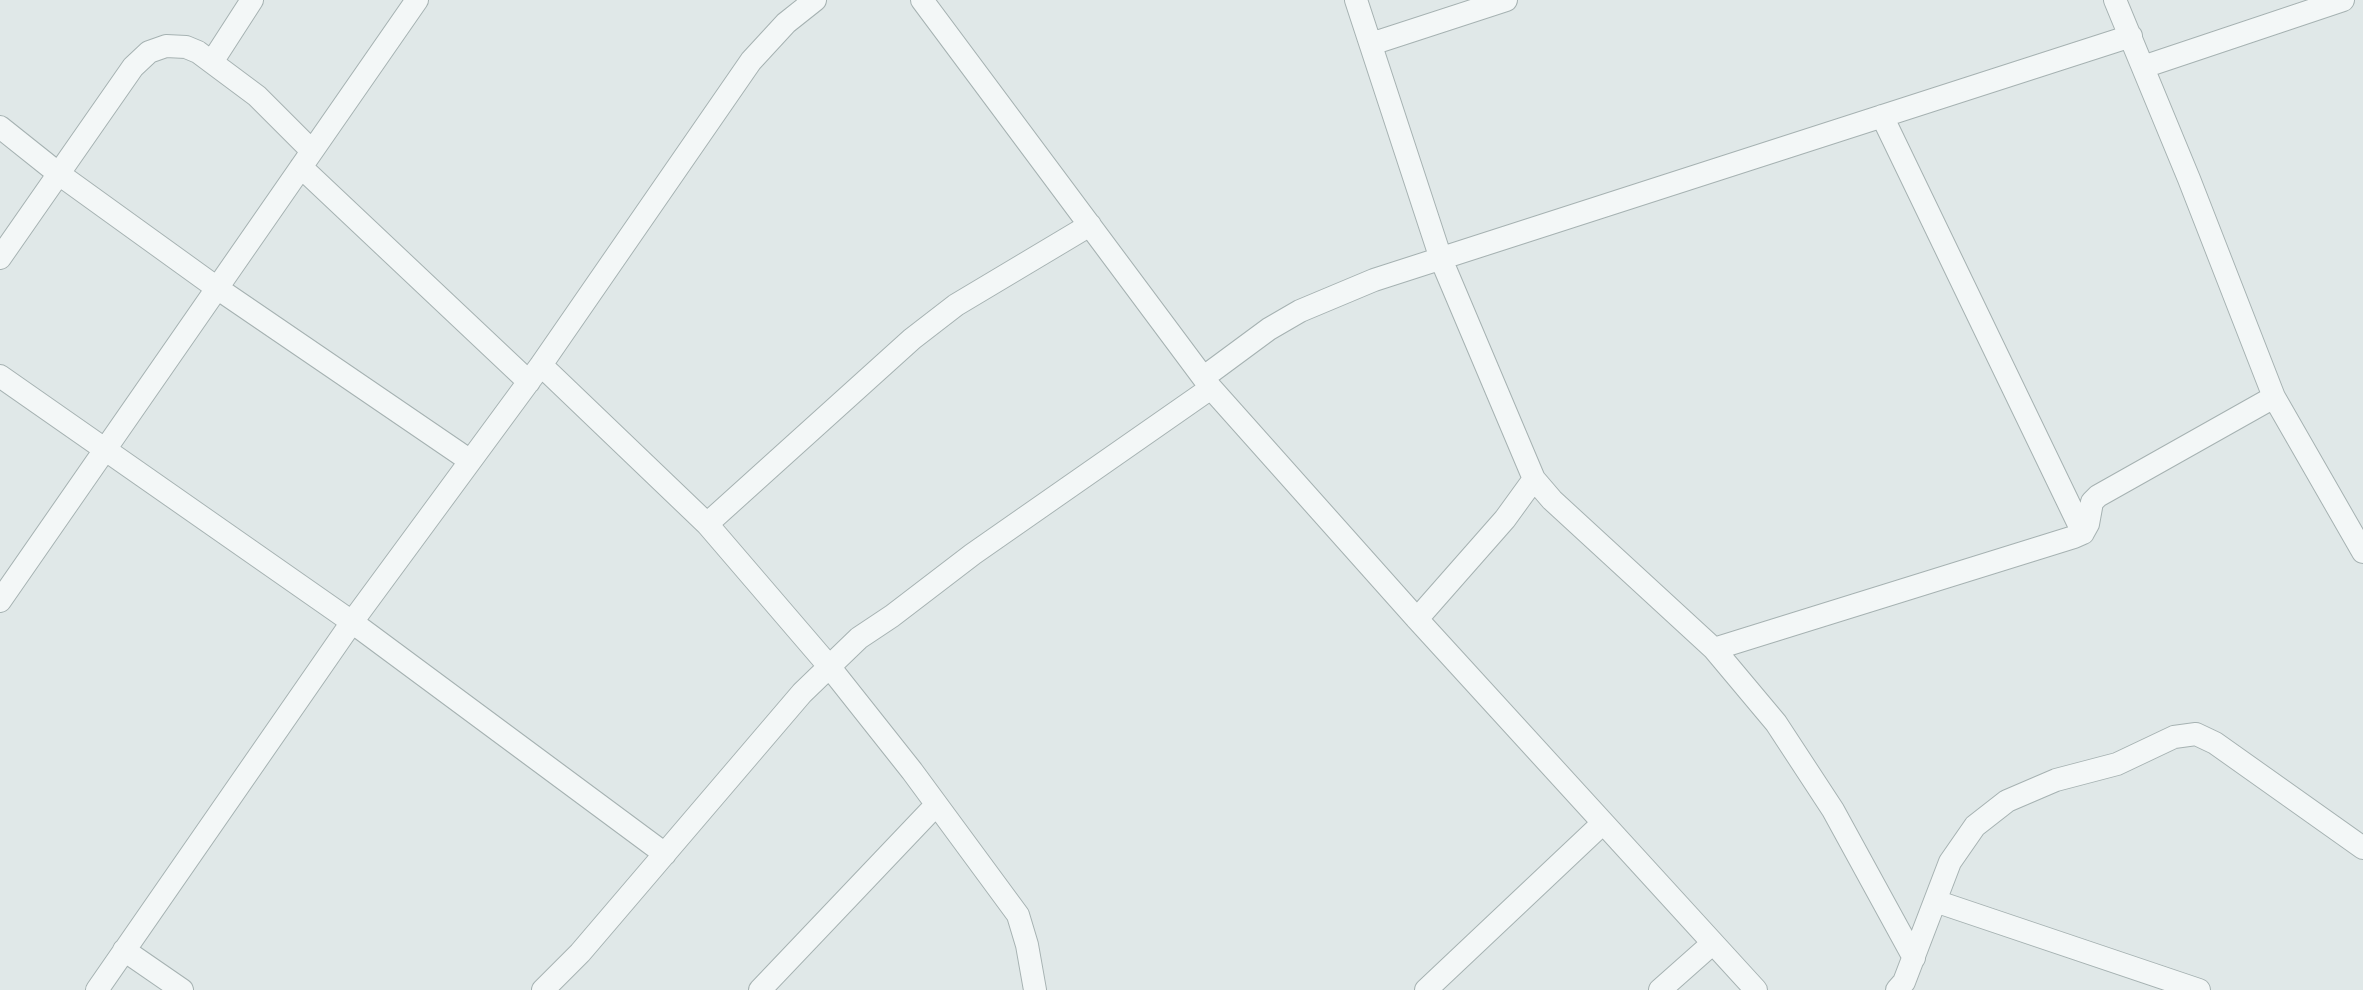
<!DOCTYPE html>
<html>
<head>
<meta charset="utf-8">
<style>
	body { margin:0 }
	canvas { display:block; background:#e0e8e8 }
</style>
</head>
<body>
<canvas width="2363" height="990"></canvas>
<script>
const context = document.querySelector('canvas').getContext('2d');
context.lineJoin = 'round';
function poly(rows) {
  const path = new Path2D();
  for (const r of rows) {
    path.moveTo(r[0], r[1]);
    for (let i = 2; i < r.length; i += 2) path.lineTo(r[i], r[i + 1]);
  }
  return path;
}
function strokePath(path, color, width, dash) {
  context.strokeStyle = color;
  context.lineWidth = width;
  context.lineCap = dash ? 'butt' : 'round';
  context.setLineDash(dash || []);
  context.stroke(path);
}
const street = poly([
	[922,0,1211,388,1417,619,1756,990],
	[1356,0,1441,259,1534,479,1552,500,1714,649,1776,723,1833,810,1914,958],
	[2115,0,2189,179,2274,397,2363,552],
	[1371,44,1506,0],
	[212,62,252,0],
	[2143,67,2343,0],
	[1882,116,2083,533],
	[0,127,59,174,217,288,469,460],
	[301,167,529,382],
	[0,258,133,67,149,52,166,46,186,47,198,52,257,96,312,151],
	[541,365,707,524,828,665,912,771,1018,915,1027,945,1035,990],
	[0,376,352,622,665,854],
	[1204,377,1269,329,1300,311,1374,280,2131,36],
	[707,524,912,339,956,305,1090,225],
	[0,601,417,0],
	[1417,619,1505,519,1534,479],
	[1714,649,2074,537,2083,533,2088,524,2092,502,2098,496,2274,397],
	[1935,901,2199,990],
	[124,950,182,990],
	[97,990,352,622,541,365,751,61,786,23,815,0],
	[543,990,580,953,802,693,859,638,892,616,973,554,1211,388],
	[760,990,936,805],
	[1426,990,1603,823],
	[1660,990,1713,943],
	[1897,990,1904,982,1950,862,1975,826,2007,801,2056,780,2117,764,2174,737,2196,734,2215,743,2363,848]
]);
strokePath(street, '#a6b2b2', 24);
strokePath(street, '#f3f7f7', 22);
</script>
</body>
</html>
